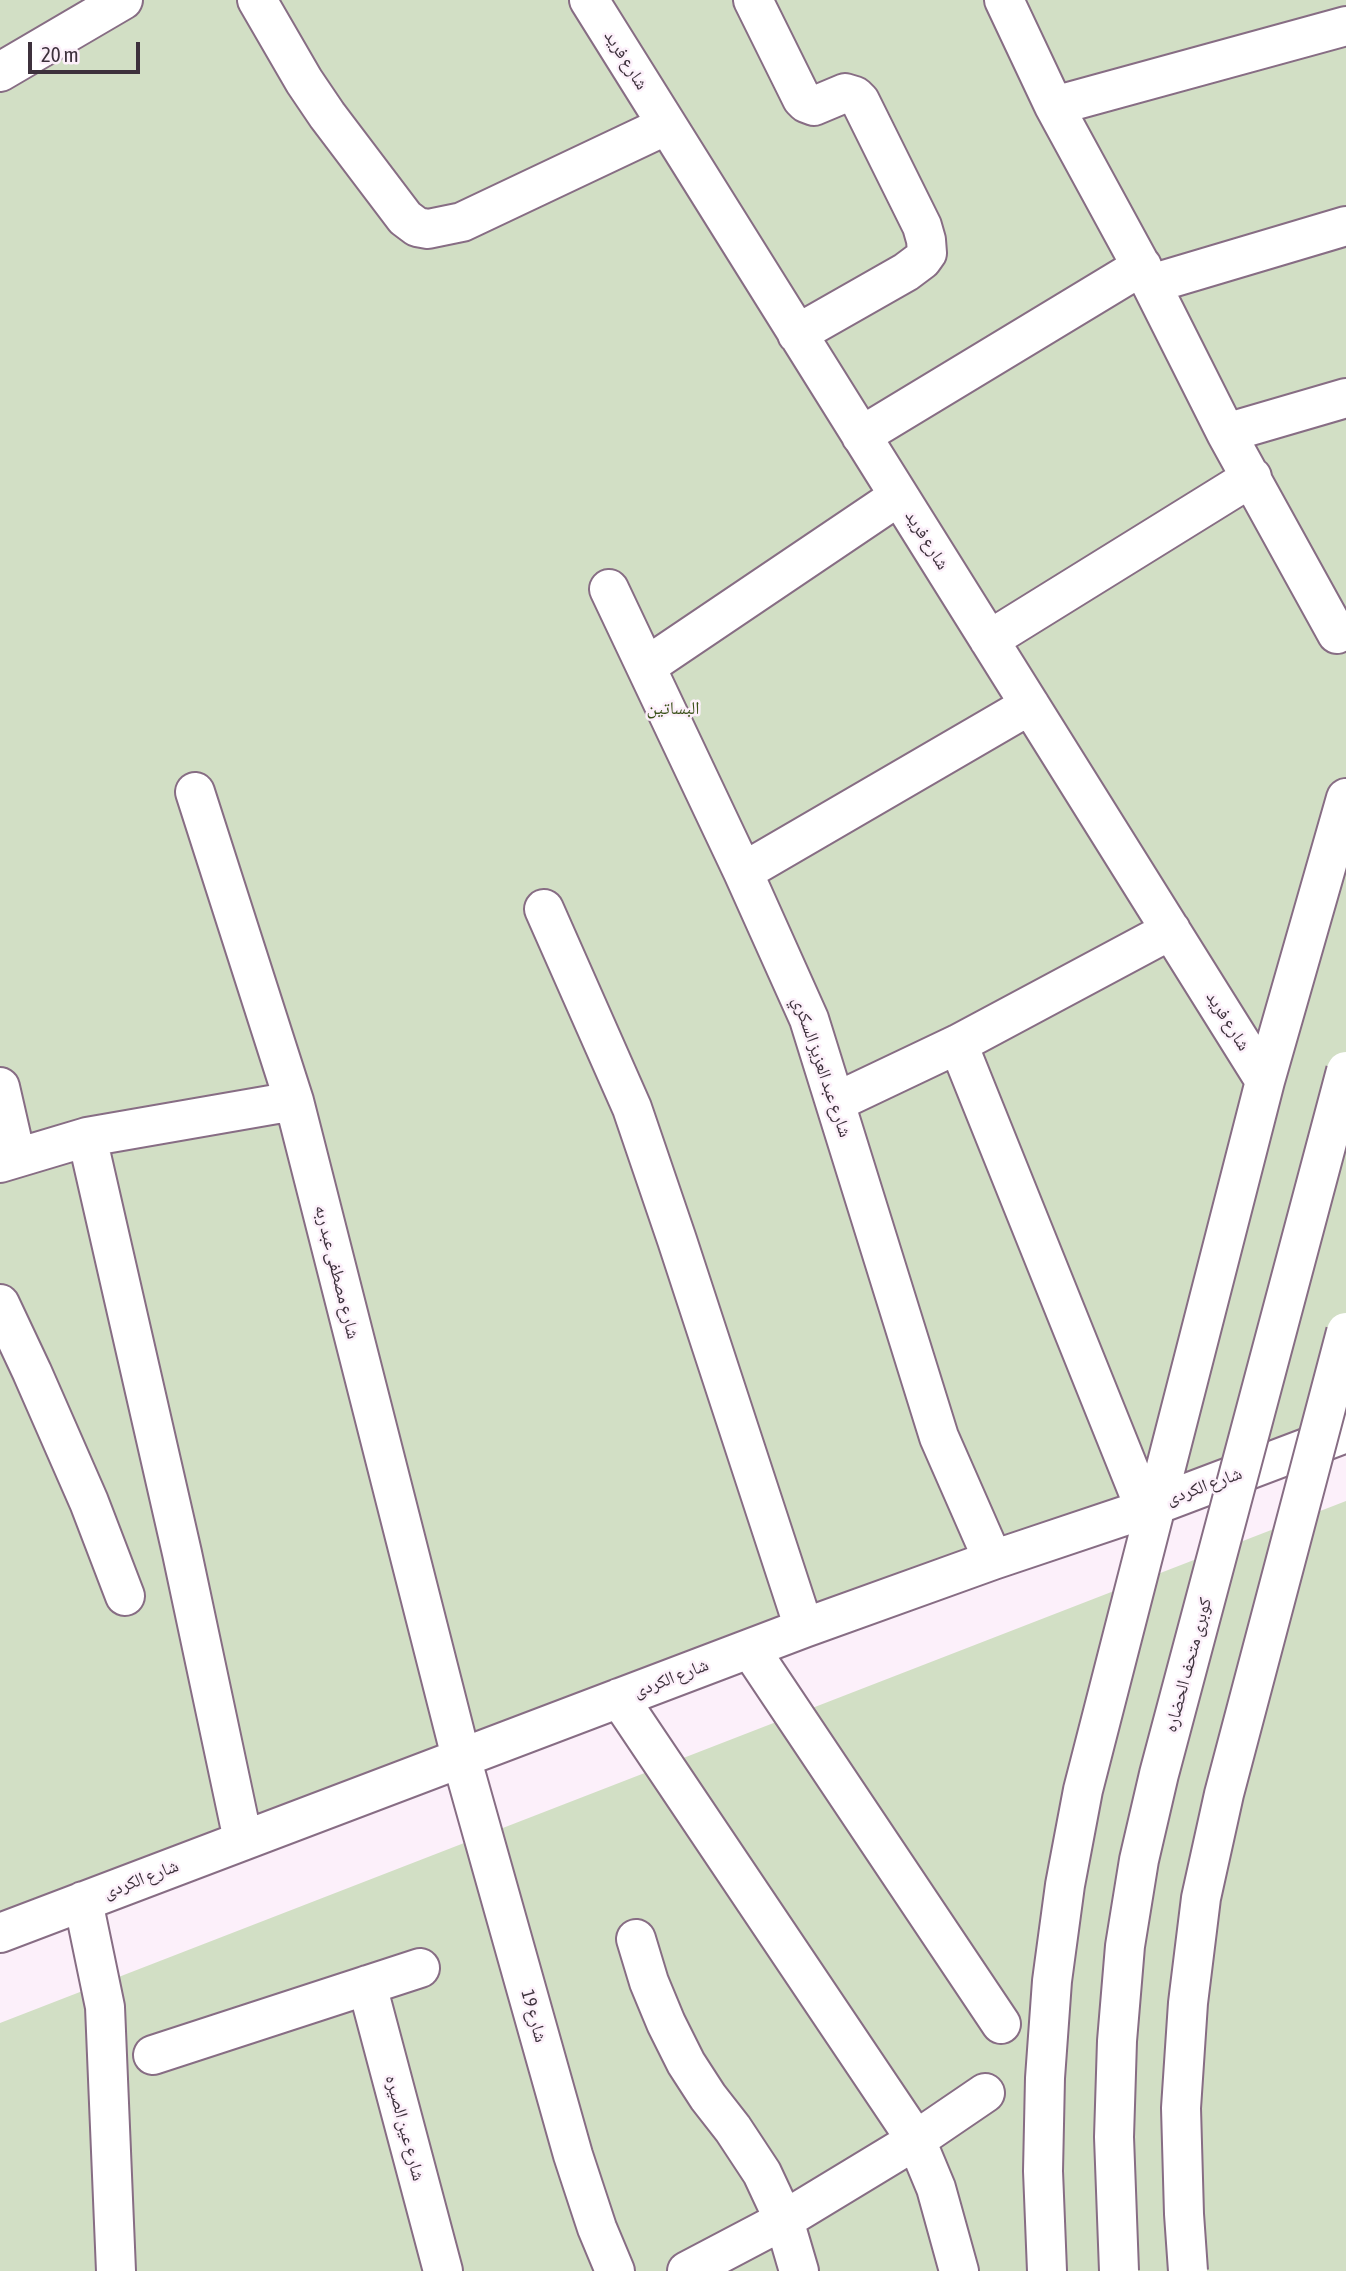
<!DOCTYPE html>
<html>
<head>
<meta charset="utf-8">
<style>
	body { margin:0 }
	#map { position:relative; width:1346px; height:2271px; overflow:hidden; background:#fcf0fa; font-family:"Asap Condensed",sans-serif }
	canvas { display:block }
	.scale { position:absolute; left:28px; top:42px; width:112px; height:32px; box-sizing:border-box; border:4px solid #3d313c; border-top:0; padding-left:9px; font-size:21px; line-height:24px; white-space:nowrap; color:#3d313c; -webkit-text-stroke:5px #fcf0fa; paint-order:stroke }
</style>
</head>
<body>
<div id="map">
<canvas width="1346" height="2271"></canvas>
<div class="scale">20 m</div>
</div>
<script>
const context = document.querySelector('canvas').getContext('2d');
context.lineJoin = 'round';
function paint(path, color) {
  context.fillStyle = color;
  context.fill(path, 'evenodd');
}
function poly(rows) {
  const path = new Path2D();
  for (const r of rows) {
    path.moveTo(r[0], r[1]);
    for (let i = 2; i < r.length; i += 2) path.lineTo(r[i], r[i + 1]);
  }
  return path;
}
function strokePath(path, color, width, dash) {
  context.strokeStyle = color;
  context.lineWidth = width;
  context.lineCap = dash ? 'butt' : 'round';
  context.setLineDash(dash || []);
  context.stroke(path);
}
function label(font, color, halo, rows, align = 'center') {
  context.font = font + ' "Asap Condensed","Noto Naskh Arabic",sans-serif';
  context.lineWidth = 5;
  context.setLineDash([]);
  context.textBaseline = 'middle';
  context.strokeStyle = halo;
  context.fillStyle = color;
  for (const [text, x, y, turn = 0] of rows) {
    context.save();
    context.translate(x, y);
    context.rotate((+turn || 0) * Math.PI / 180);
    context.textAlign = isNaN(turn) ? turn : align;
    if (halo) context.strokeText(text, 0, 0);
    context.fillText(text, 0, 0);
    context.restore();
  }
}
paint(poly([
	[0,0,1346,0,1346,1415,0,1913],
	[1346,1501,1346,2271,0,2271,0,2023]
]), '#d2dfc5');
const minor = poly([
	[257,0,304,81,327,115,405,218,417,227,428,229,462,222,667,125],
	[589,0,1265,1081],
	[753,0,802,99,806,103,814,106,845,93,855,96,860,101,922,226,926,240,927,253,922,260,906,272,797,334],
	[1004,0,1054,106,1151,284,1226,433,1337,634],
	[0,72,123,0],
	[1054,106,1346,26],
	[1151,284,1346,226],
	[1226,433,1346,398],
	[861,436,1142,266],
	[609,589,743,872,809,1019,939,1437,993,1560],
	[989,640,1252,477],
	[647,666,899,496],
	[195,792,294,1101,461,1757,573,2155,597,2228,615,2271],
	[743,872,1030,705],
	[544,909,632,1108,677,1240,804,1628],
	[958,1044,1145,1509],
	[0,1087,16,1157],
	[836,1102,958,1044,1171,930],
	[87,1137,182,1553,243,1840],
	[0,1163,87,1137,294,1101],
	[0,1304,32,1372,89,1502,125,1596],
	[750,1649,1001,2024],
	[619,1698,916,2140,936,2188,959,2271],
	[83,1901,105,2007,116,2271],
	[0,1933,804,1628,993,1560,1145,1509,1346,1433],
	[636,1939,649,1982,666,2023,686,2063,708,2097,733,2129,762,2173,784,2220,799,2271],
	[367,1985,443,2271],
	[153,2055,420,1968],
	[687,2271,784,2220,916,2140,985,2093],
	[1047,2271,1043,2171,1045,2078,1052,1981,1065,1885,1083,1790,1265,1081,1346,798]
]);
strokePath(minor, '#876d84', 42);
strokePath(minor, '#fff', 38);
const highwayBridge = poly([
	[1119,2271,1114,2137,1117,2041,1125,1946,1139,1860,1159,1774,1346,1071],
	[1188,2271,1184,2214,1181,2108,1188,2003,1201,1898,1224,1794,1346,1332]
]);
strokePath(highwayBridge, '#876d84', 42, []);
strokePath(highwayBridge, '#fff', 38);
label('18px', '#3d313c', '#fcf0fa', [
	["شارع فريد",626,60,58],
	["شارع فريد",927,540,58],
	["شارع فريد",1228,1021,58],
	["شارع عبد العزيز السكري",822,1067,71],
	["شارع مصطفى عبد ربه",337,1272,76],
	["شارع الكردى",1204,1486,-20],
	["كوبرى متحف الحضاره",1188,1665,-75],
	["شارع الكردى",671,1678,-21],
	["شارع الكردى",141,1879,-21],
	["شارع 19",534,2016,74],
	["شارع عين الصيره",405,2128,75]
]);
label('18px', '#384e16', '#fcf0fa', [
	["البساتين",673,708]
]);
</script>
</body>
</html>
